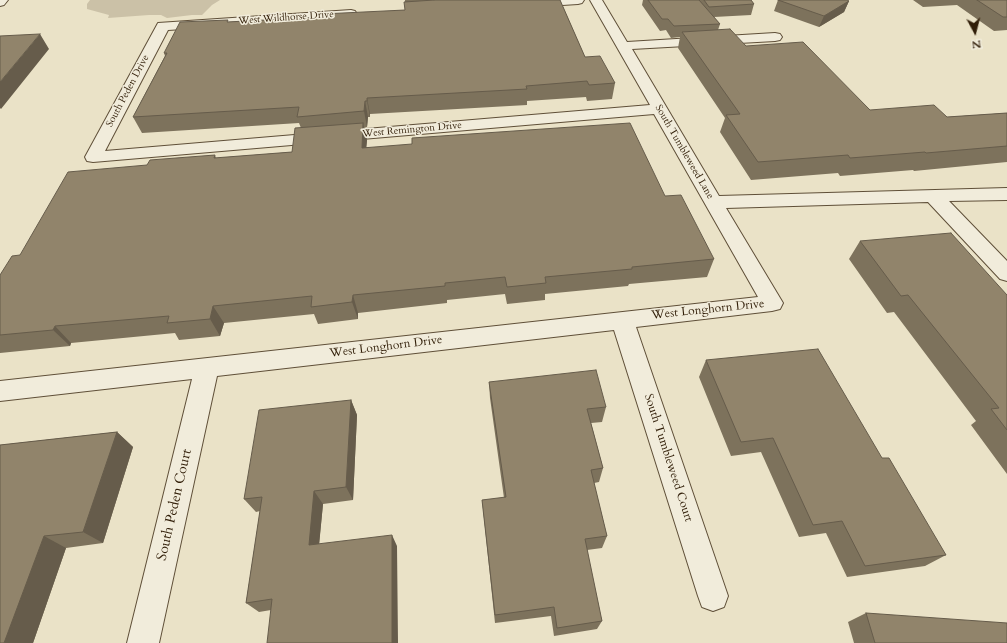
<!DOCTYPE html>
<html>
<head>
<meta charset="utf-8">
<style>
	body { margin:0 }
	#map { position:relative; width:1007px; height:643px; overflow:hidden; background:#eae2c7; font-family:Cardo,serif }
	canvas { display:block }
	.north { position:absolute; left:955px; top:12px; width:40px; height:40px; -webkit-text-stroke:3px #f1ecdb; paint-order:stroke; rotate:173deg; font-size:11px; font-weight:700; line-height:16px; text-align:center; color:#311e08 }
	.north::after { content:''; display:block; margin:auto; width:14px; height:18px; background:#311e08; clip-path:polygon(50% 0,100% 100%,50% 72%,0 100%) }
</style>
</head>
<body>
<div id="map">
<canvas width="1007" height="643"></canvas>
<div class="north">N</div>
</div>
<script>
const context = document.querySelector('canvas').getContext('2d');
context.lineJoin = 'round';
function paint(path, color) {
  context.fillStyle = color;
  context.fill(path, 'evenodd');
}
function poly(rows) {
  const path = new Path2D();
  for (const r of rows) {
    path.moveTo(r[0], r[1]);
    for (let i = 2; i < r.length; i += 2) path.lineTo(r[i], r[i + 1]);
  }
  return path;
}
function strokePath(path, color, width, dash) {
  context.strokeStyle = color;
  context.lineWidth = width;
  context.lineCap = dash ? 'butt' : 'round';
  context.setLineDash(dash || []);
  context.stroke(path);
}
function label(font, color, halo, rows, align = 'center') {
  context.font = font + ' Cardo,serif';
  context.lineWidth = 3;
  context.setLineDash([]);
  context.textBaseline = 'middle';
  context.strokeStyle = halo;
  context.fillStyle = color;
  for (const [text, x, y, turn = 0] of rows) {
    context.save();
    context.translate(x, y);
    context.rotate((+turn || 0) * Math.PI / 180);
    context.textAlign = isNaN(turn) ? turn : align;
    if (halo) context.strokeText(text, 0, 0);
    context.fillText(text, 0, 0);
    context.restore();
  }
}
paint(poly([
	[90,0,220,0,212,5,202,15,192,15,167,18,161,15,149,15,108,18,109,15,87,9,87,4]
]), '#cbc1a7');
const minor = poly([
	[0,0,8,0,4,5,0,6,0,0],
	[527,0,584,0,582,3,578,4,531,7,527,6,525,3,527,0],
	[590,0,602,0,627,42,775,33,780,34,782,37,780,40,775,41,632,49,719,196,1007,188,1007,200,949,201,1007,261,1007,281,1000,279,928,202,726,208,783,303,780,309,772,311,636,327,728,596,724,607,713,611,702,607,698,596,614,330,217,376,159,643,127,643,192,379,0,401,0,381,758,297,654,114,93,162,87,161,85,157,158,23,351,10,355,11,357,14,355,17,351,18,168,30,105,151,650,105,590,0]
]);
strokePath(minor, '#5f4f38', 2);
paint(minor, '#f1ecdb');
paint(poly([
	[405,0,560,0,585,57,615,83,612,99,587,101,586,97,527,101,527,105,370,114,370,117,368,117,367,127,364,128,367,140,366,147,665,196,714,259,707,277,629,284,628,286,545,294,545,300,507,304,505,294,447,300,447,303,358,313,358,319,318,324,314,314,224,323,220,336,179,340,175,333,71,343,70,346,0,353,0,275,20,255,147,165,215,155,216,158,292,152,301,128,299,123,142,133,133,117,165,56,164,53,229,22,322,17,405,10],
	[643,0,751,0,754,4,751,15,714,17,720,24,718,30,746,46,870,110,947,117,1007,113,1007,162,914,171,913,170,840,176,838,173,751,180,720,132,725,118,678,48,680,37,671,38,666,30,660,31,642,5],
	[778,0,849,1,844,12,819,27,774,11],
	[913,0,1007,0,1007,30,994,31,957,5,923,7],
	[860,241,1007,295,1007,474,971,425,976,421,894,312,887,313,849,259],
	[706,360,882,458,946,555,925,566,847,577,826,533,799,537,761,452,731,456,699,377],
	[489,382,606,407,602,422,591,423,603,468,599,482,594,483,607,536,602,548,587,550,602,621,597,629,554,636,551,616,495,623,482,500,504,498,490,398],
	[351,400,357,415,353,500,323,504,319,544,397,546,271,610,259,612,246,603,260,511,256,512,244,499],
	[117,432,133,447,103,543,66,548,33,643,0,643,0,445],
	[866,613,1007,643,854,643,848,622]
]), '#7d725c');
paint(poly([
	[849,1,844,12,819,27,824,16],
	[40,34,49,49,1,109,0,108,0,82],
	[367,98,370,114,370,117,367,101],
	[365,101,368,117,367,127,364,111],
	[363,123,367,140,365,165,362,148],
	[353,295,358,313,358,319,352,302],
	[213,306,224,323,220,336,210,319],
	[55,326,71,343,70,346,53,330],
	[351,400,357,415,353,500,346,487],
	[117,432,133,447,103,543,83,532],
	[314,491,323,504,318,556,309,545],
	[392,535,397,546,398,643,392,643],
	[44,536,66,548,33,643,4,643]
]), '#665c4b');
const building = poly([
	[434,0,560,0,585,57,600,56,615,83,589,85,587,81,526,86,527,89,367,98,367,101,365,101,364,111,297,117,299,107,133,117,167,53,164,53,180,22,228,20,227,22,322,17,322,14,405,10,404,2,434,0],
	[648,0,699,0,720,24,674,26,668,19,662,19,648,0],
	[704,0,751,0,754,4,709,7,704,0],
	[778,0,847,0,849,1,824,16,778,0],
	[977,0,1007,0,1007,17,1003,17,977,0],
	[730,29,746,46,803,42,870,110,934,105,947,117,1007,113,1007,146,926,153,925,152,850,158,848,155,758,162,726,115,740,114,682,32,730,29],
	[40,34,0,82,0,36,40,34],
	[363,123,362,148,412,144,412,138,630,123,665,196,681,195,714,259,632,267,632,269,545,277,546,283,507,287,505,277,445,283,445,286,353,295,352,302,311,307,312,296,213,306,210,319,167,323,169,316,55,326,53,330,0,335,0,275,12,256,20,255,68,172,147,165,150,160,215,155,214,158,292,152,295,128,363,123],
	[951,233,1007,295,1007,430,991,409,999,408,908,295,901,296,860,241,951,233],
	[818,349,882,458,889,458,946,555,865,566,842,521,813,525,773,438,741,442,706,360,818,349],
	[596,370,606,407,587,409,603,468,591,470,607,536,585,539,602,621,557,628,554,607,495,615,482,500,506,497,489,382,596,370],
	[351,400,346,487,314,491,309,545,392,535,392,643,267,643,272,599,246,603,262,497,244,499,259,410,351,400],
	[117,432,83,532,44,536,4,643,0,643,0,445,117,432],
	[866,613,1007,623,1007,643,875,643,866,613]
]);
paint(building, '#91846b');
strokePath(building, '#665c4b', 1);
label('10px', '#311e08', '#f1ecdb', [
	["West Wildhorse Drive",286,18,-4],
	["South Peden Drive",128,91,-62],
	["West Remington Drive",412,130,-5],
	["South Tumbleweed Lane",684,152,60]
]);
label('12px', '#311e08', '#f1ecdb', [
	["West Longhorn Drive",708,310,-6],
	["West Longhorn Drive",386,347,-7],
	["South Tumbleweed Court",668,458,72]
]);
label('14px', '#311e08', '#f1ecdb', [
	["South Peden Court",175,505,-77]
]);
</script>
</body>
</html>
